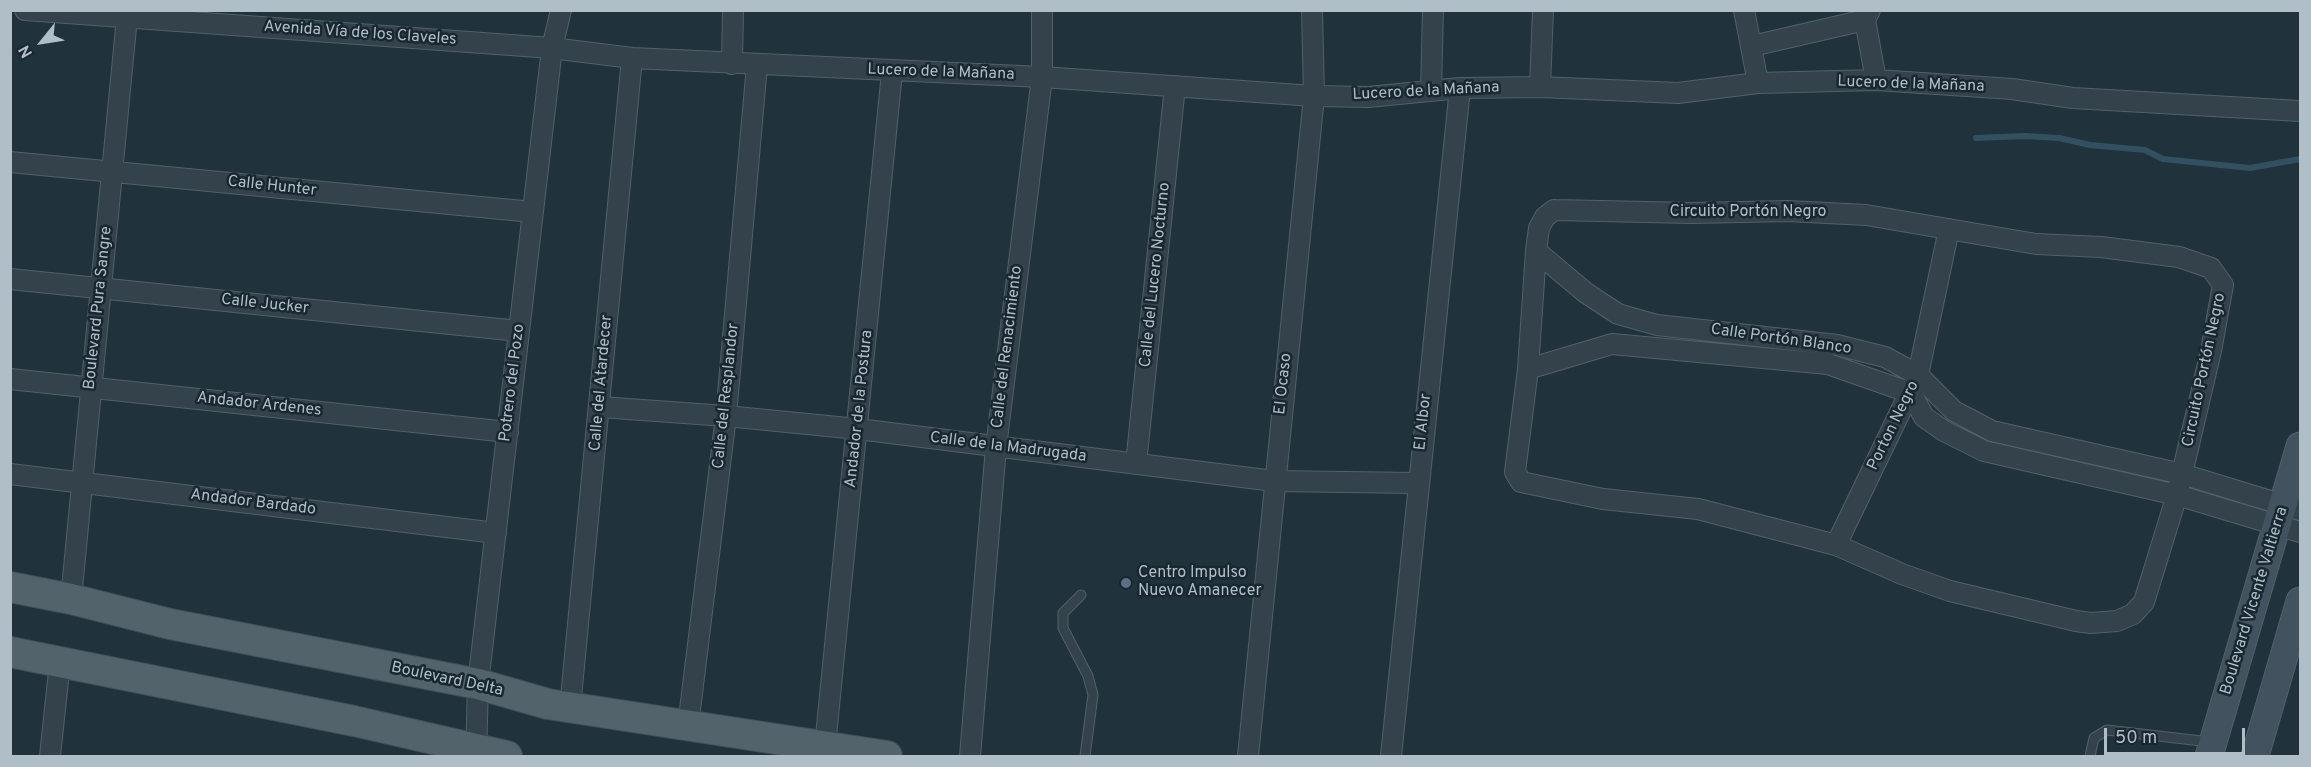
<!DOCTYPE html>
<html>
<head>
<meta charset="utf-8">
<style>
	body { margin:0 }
	#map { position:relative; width:2311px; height:767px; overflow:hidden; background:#20323b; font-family:Overpass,sans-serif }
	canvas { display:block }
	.frame { position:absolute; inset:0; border:12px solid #afbec7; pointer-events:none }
	.north { position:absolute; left:12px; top:12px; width:60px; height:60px; -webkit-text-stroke:4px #192830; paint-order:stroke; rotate:240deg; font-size:16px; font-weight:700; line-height:24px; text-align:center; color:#afbec7 }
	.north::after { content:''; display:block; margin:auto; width:21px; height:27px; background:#afbec7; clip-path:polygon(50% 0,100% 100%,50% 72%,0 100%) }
	.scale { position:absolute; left:2104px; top:728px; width:141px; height:27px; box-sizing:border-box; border:3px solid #afbec7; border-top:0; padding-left:8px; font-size:18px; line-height:21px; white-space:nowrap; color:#afbec7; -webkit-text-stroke:4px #192830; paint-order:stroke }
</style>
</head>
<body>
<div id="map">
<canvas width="2311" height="767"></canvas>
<div class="frame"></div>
<div class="north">N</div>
<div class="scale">50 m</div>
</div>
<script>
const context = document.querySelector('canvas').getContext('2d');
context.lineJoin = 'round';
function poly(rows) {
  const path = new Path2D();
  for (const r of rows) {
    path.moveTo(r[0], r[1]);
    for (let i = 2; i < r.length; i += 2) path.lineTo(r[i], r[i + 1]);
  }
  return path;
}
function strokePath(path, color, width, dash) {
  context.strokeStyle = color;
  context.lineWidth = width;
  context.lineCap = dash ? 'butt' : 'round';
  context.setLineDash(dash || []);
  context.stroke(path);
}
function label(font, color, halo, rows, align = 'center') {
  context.font = font + ' Overpass,sans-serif';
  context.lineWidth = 5;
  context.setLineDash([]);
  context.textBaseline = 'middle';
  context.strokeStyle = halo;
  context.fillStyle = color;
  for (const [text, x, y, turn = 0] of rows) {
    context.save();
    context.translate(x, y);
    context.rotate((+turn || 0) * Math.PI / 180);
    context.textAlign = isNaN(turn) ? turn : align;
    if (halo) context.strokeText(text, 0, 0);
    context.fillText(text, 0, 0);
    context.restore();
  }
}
strokePath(poly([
	[1976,138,2025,136,2059,138,2090,145,2145,150,2163,159,2250,168,2300,159]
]), '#315161', 6);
const service = poly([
	[1081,595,1063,613,1063,628,1088,676,1093,695,1085,756],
	[2090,756,2094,738,2107,730,2210,742]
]);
const minor = poly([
	[25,10,552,48,632,58,1042,77,1314,96,1368,97,1460,88,1540,87,1678,93,1758,83,1876,80,2012,89,2073,98,2300,111],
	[1744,10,1758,83],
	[1865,20,1876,80],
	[1752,46,1865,20,1870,10],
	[732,64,733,10],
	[1540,87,1543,10],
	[1431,91,1433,10],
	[10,162,533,212],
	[1554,210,1692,213,1788,211,1866,215,2036,244,2101,247,2179,257,2211,268,2223,285,2211,351,2177,495,2144,602,2133,614,2117,621,2091,623,2076,621,1950,591,1902,574,1836,545,1698,509,1603,499,1521,482,1515,472,1528,369,1536,251,1539,228,1545,217,1554,210],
	[1536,251,1586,293,1618,314,1657,325,1837,345,1885,357,1918,375,1954,411,1992,431,2182,474,2300,510],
	[10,279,519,331],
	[1528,369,1612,344,1828,364,1911,393,1924,417,1944,431,1984,451,2177,495,2300,532],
	[10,379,508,432],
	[600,407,726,416,858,429,1274,481,1417,483],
	[1136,464,1175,86],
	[10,474,496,533],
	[1836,545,1918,375,1949,229],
	[71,599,127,17],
	[570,708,632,58],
	[688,726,726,416,757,65],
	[825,746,892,72],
	[50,756,60,662],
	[476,756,478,684,552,48,561,10],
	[970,756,996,447,1042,77,1042,10],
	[1248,756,1314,96,1312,10],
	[1391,756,1460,88]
]);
const secondary = poly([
	[2209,756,2300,446],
	[2255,756,2300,601]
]);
const primary = poly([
	[10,587,71,599,170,624,478,684,548,704,887,756],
	[10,652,354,721,507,756]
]);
strokePath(service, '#526169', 11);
strokePath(minor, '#526169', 22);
strokePath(secondary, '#526169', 29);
strokePath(primary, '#404f57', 32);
strokePath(service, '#34434b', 9);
strokePath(minor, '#34434b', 20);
strokePath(secondary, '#42535f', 27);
strokePath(primary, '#52636c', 30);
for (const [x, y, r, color] of [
	[1126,583,6,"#5c6f8a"]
]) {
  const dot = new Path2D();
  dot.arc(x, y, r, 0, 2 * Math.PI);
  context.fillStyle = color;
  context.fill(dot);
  strokePath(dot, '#192830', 2);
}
label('16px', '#afbec7', '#192830', [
	["Avenida Vía de los Claveles",360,34,4],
	["Lucero de la Mañana",941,73,2],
	["Lucero de la Mañana",1911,85,2],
	["Lucero de la Mañana",1426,92,-3],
	["Calle Hunter",272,187,6],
	["Circuito Portón Negro",1748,213],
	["Calle del Lucero Nocturno",1156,275,-84],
	["Calle Jucker",265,305,6],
	["Boulevard Pura Sangre",99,308,-84],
	["Calle Portón Blanco",1781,340,8],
	["Calle del Renacimiento",1008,347,-83],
	["Circuito Portón Negro",2205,370,-78],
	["Potrero del Pozo",513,383,-83],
	["Calle del Atardecer",602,383,-85],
	["El Ocaso",1284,384,-84],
	["Calle del Resplandor",727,396,-84],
	["Andador Ardenes",259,405,6],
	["Andador de la Postura",860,409,-84],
	["El Albor",1424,422,-84],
	["Porton Negro",1894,426,-64],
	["Calle de la Madrugada",1008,448,7],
	["Andador Bardado",253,503,7],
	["Boulevard Vicente Valtierra",2255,601,-73],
	["Boulevard Delta",447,680,12]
]);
label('16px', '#afbec7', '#192830', [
	["Centro Impulso",1138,574],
	["Nuevo Amanecer",1138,592]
], 'left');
</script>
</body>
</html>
